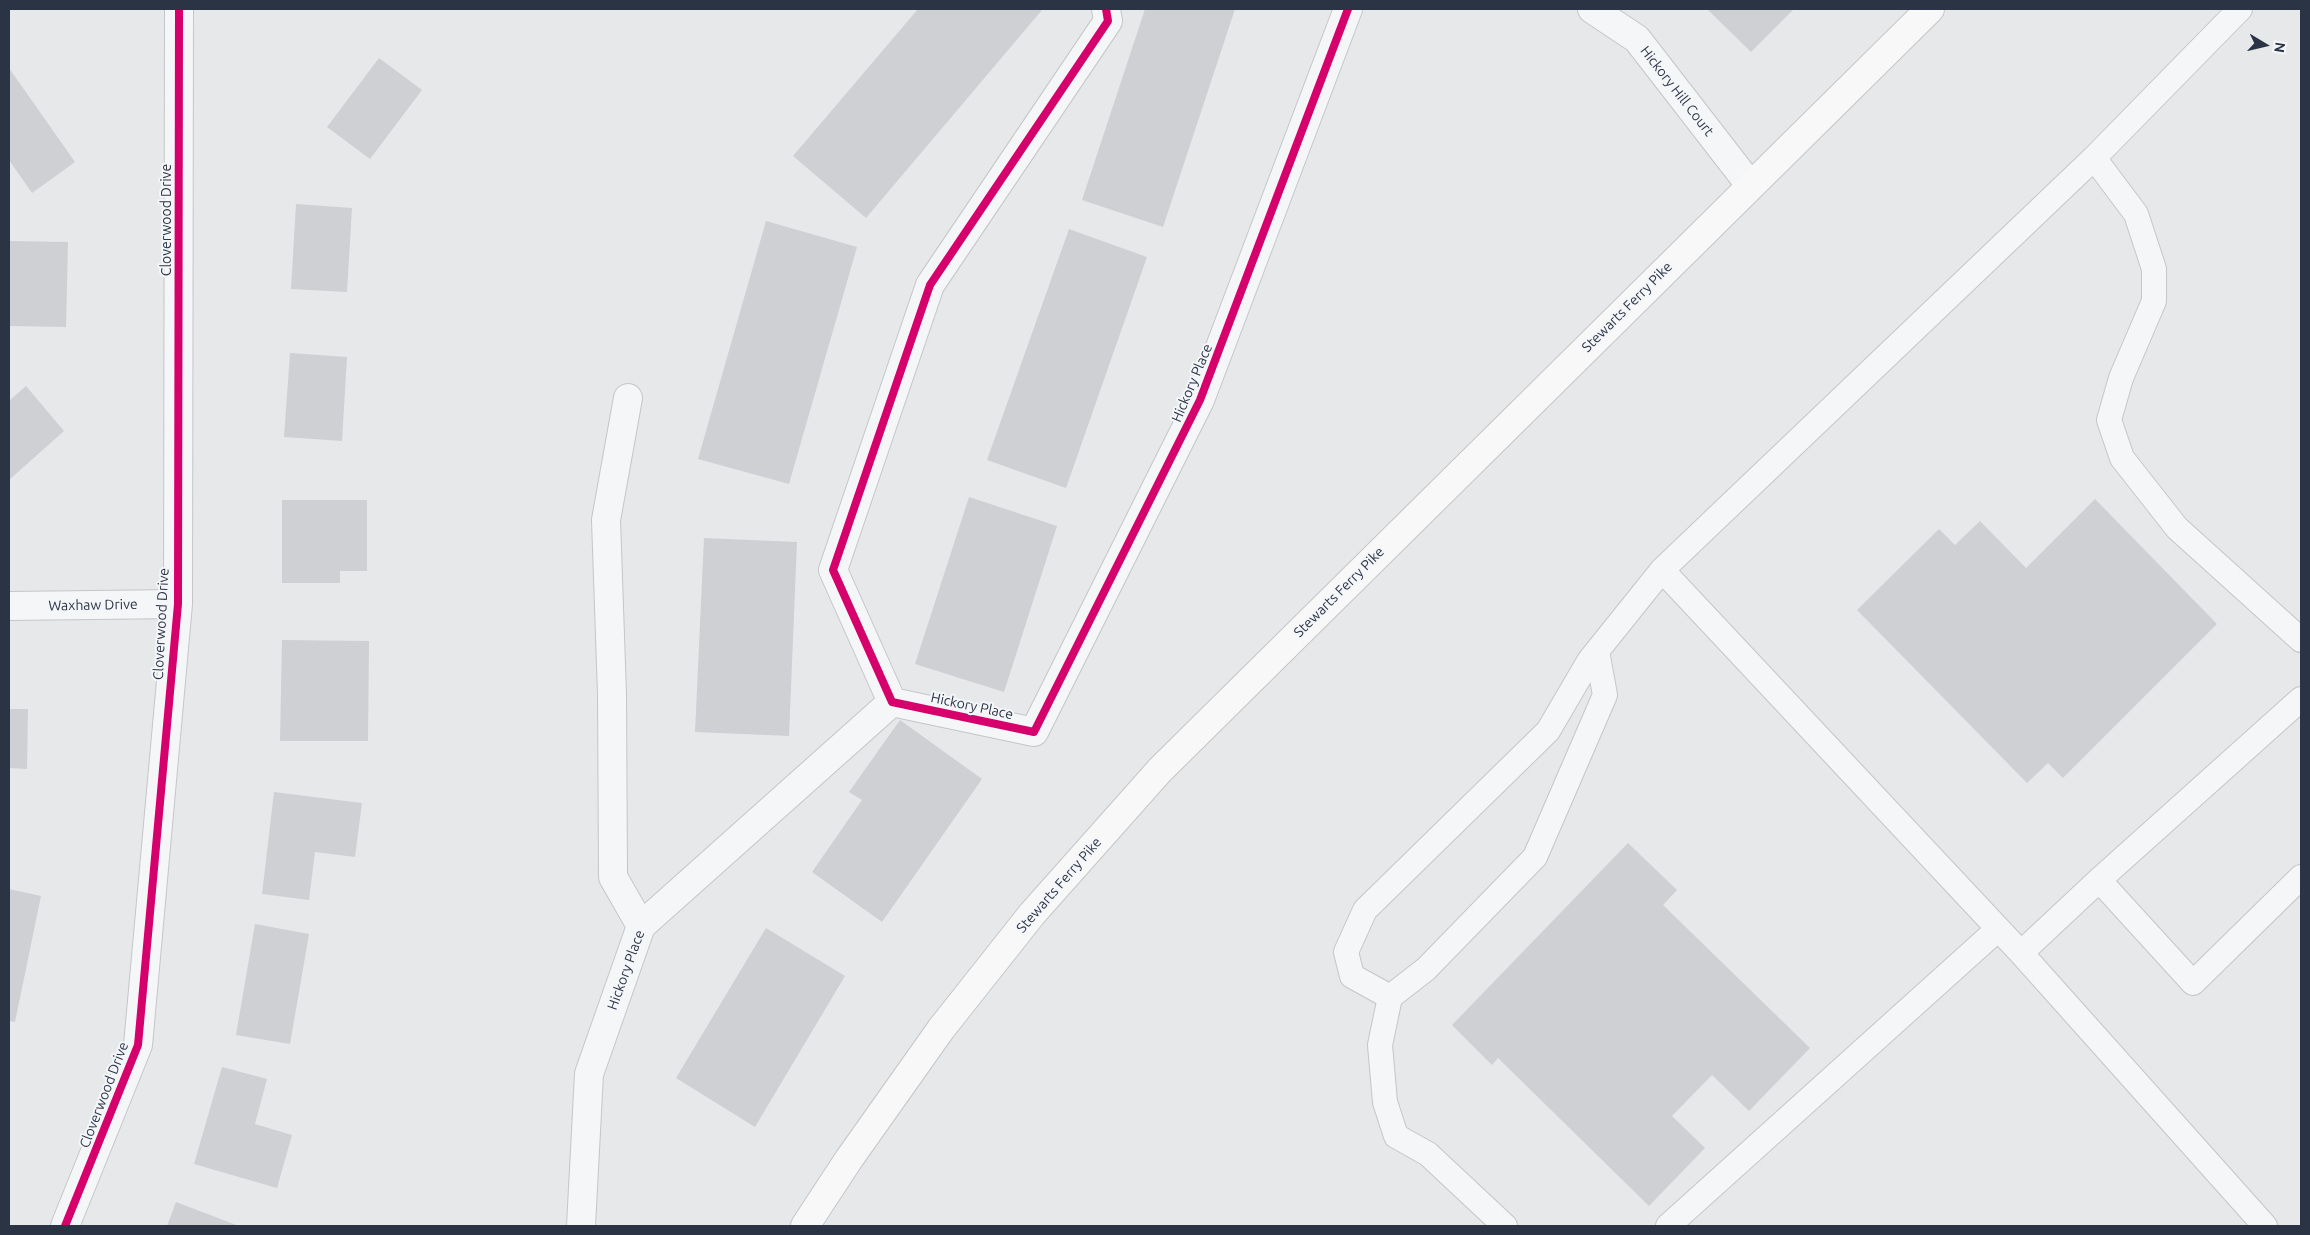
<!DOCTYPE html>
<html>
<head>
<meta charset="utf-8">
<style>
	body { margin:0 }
	#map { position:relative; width:2310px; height:1235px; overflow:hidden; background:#e6e8ea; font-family:Ubuntu,sans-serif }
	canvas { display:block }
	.frame { position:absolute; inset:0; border:10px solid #2b3445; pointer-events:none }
	.north { position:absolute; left:2240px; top:20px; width:50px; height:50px; -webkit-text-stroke:4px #f4f6f9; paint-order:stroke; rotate:99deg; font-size:14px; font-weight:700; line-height:20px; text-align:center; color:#2b3445 }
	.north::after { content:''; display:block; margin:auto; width:18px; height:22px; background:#2b3445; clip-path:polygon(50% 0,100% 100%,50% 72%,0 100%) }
</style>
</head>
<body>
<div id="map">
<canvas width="2310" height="1235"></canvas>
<div class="frame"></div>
<div class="north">N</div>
</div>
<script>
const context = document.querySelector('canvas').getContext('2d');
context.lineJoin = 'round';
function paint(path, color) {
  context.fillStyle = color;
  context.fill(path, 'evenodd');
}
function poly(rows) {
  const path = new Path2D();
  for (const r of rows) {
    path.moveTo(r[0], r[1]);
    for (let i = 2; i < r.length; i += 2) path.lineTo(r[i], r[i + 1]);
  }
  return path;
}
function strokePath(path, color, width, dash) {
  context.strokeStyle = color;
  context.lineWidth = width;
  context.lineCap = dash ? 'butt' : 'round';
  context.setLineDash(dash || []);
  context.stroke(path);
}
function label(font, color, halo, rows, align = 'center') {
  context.font = font + ' Ubuntu,sans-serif';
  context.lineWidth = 4;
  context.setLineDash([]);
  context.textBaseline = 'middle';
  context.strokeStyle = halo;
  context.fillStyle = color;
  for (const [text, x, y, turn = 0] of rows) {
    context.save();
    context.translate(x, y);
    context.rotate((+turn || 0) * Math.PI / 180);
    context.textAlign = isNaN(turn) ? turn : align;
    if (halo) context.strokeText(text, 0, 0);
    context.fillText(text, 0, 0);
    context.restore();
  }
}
paint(poly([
	[918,9,1042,10,866,218,793,156],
	[1145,9,1235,9,1163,227,1082,200],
	[1707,9,1794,9,1751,52],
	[379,58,422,90,370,159,327,127],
	[9,68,75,162,32,193,9,160],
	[296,204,352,208,347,292,291,289],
	[766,221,857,247,789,484,698,459],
	[1069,229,1147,257,1066,488,987,460],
	[10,241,68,242,66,327,9,326],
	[290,353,347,357,342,441,284,437],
	[26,386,64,431,9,480,9,401],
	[969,497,1057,526,1004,692,915,664],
	[2095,499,2217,624,2063,778,2048,763,2027,783,1857,610,1939,529,1955,545,1980,521,2026,568],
	[282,500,367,500,367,571,340,571,340,583,282,583],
	[704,538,797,542,789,736,695,732],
	[282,640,369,641,368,741,280,741],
	[9,709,28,709,27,769,9,768],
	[900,720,982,779,882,922,812,872,862,800,849,792],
	[274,792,362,803,355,857,315,852,309,900,262,894],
	[1628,843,1677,890,1663,905,1810,1048,1749,1111,1712,1075,1672,1116,1705,1148,1649,1206,1498,1058,1492,1065,1452,1025],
	[9,889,41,896,15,1022,9,1021],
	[255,924,309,934,290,1044,236,1035],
	[766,928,845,976,755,1127,676,1078],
	[222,1067,267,1079,255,1124,292,1135,277,1188,194,1164],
	[176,1202,239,1226,167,1226]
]), '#ced0d3');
const lane = poly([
	[2094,158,2136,214,2154,269,2154,301,2121,378,2109,420,2122,458,2177,528,2301,640],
	[1662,570,2021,953,2265,1226],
	[1597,651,1605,695,1535,857,1426,969,1390,997,1352,976,1346,952,1365,910,1548,731,1589,661,1662,570,2094,158,2240,9],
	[2099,880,2193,983,2301,877],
	[2021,953,2099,880,2301,699],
	[1390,997,1380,1045,1385,1102,1396,1136,1428,1154,1505,1226],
	[1668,1226,1998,929]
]);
const street = poly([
	[1106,9,1108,21,930,285,833,570,892,702,1034,732,1200,400,1348,9],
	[1592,9,1637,39,1750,185],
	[628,398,606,520,612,694,613,877,641,926],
	[9,606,178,604],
	[65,1226,138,1045,178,604,179,9],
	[581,1226,589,1074,641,926,892,702]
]);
const secondary = poly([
	[805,1226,849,1159,941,1029,1032,914,1160,770,1930,9]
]);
strokePath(lane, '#c4c6c8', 26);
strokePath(street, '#c4c6c8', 30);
strokePath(secondary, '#c4c6c8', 30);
strokePath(lane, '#f5f6f7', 24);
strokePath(street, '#f5f6f7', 28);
strokePath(secondary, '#f8f8f8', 28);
strokePath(poly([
	[1106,9,1108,21,930,285,833,570,892,702,1034,732,1200,400,1348,9],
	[65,1226,138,1045,178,604,179,9]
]), '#d6006c', 8);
label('14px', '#2b3445', '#f4f6f9', [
	["Hickory Hill Court",1677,91,52],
	["Cloverwood Drive",166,220,-90],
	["Stewarts Ferry Pike",1627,307,-45],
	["Hickory Place",1192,383,-67],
	["Stewarts Ferry Pike",1339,592,-45],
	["Waxhaw Drive",93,605,-1],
	["Cloverwood Drive",161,624,-87],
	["Hickory Place",972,706,12],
	["Stewarts Ferry Pike",1059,885,-49],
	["Hickory Place",626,970,-70],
	["Cloverwood Drive",104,1095,-69]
]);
</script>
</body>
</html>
